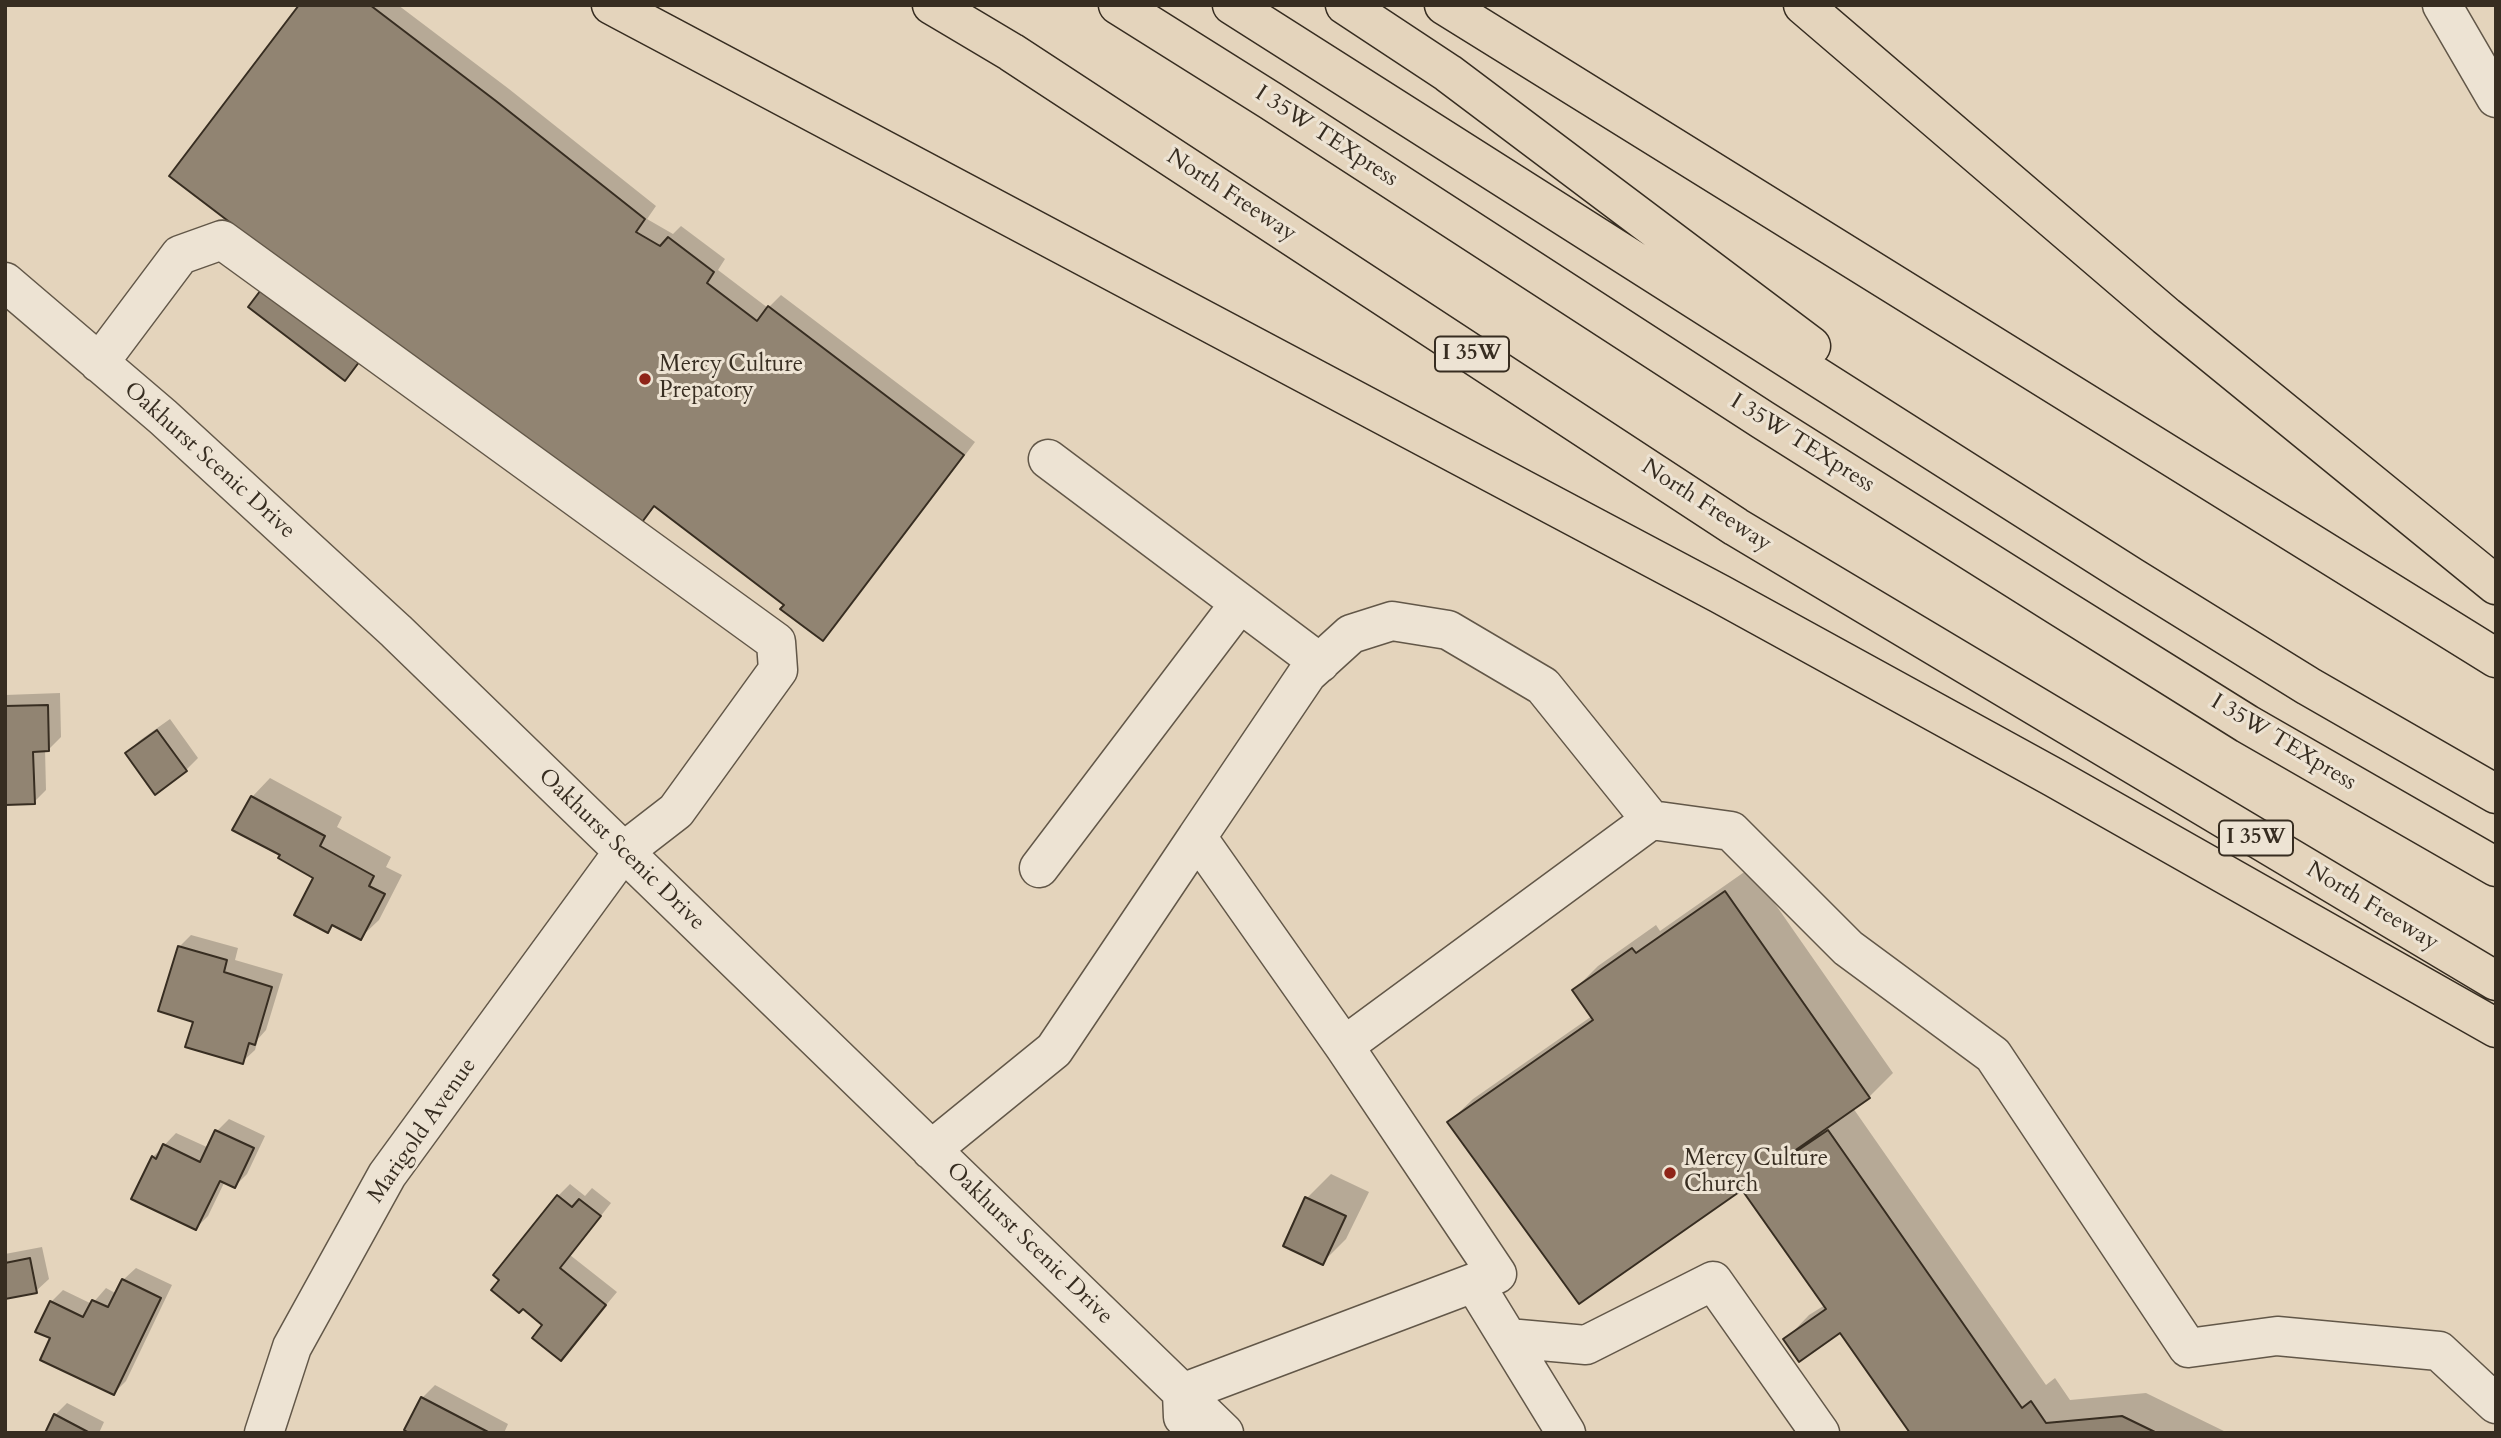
<!DOCTYPE html>
<html>
<head>
<meta charset="utf-8">
<style>
	body { margin:0 }
	#map { position:relative; width:2501px; height:1438px; overflow:hidden; background:#e4d4bc; font-family:Cardo,serif }
	canvas { display:block }
	.frame { position:absolute; inset:0; border:7px solid #372d21; pointer-events:none }
</style>
</head>
<body>
<div id="map">
<canvas width="2501" height="1438"></canvas>
<div class="frame"></div>
</div>
<script>
const context = document.querySelector('canvas').getContext('2d');
context.lineJoin = 'round';
function paint(path, color) {
  context.fillStyle = color;
  context.fill(path, 'evenodd');
}
function poly(rows) {
  const path = new Path2D();
  for (const r of rows) {
    path.moveTo(r[0], r[1]);
    for (let i = 2; i < r.length; i += 2) path.lineTo(r[i], r[i + 1]);
  }
  return path;
}
function strokePath(path, color, width, dash) {
  context.strokeStyle = color;
  context.lineWidth = width;
  context.lineCap = dash ? 'butt' : 'round';
  context.setLineDash(dash || []);
  context.stroke(path);
}
function label(font, color, halo, rows, align = 'center') {
  context.font = font + ' Cardo,serif';
  context.lineWidth = 6;
  context.setLineDash([]);
  context.textBaseline = 'middle';
  context.strokeStyle = halo;
  context.fillStyle = color;
  for (const [text, x, y, turn = 0] of rows) {
    context.save();
    context.translate(x, y);
    context.rotate((+turn || 0) * Math.PI / 180);
    context.textAlign = isNaN(turn) ? turn : align;
    if (halo) context.strokeText(text, 0, 0);
    context.fillText(text, 0, 0);
    context.restore();
  }
}
paint(poly([
	[301,5,398,5,509,89,656,206,647,219,673,234,681,226,725,259,718,270,768,308,781,295,975,442,835,627,823,639,786,605,655,506,636,527,382,334,345,378,284,261],
	[60,693,61,737,49,749,45,749,46,790,34,802,5,803,5,695],
	[170,719,198,758,186,770,127,753,139,741],
	[270,778,342,817,337,827,391,857,386,867,402,875,379,920,360,938,334,924,327,931,316,877,282,854,252,797],
	[1750,868,1893,1073,1869,1097,1853,1108,2046,1385,2055,1378,2070,1400,2146,1393,2228,1433,1912,1433,1841,1331,1786,1339,1809,1315,1825,1305,1743,1187,1449,1122,1473,1099,1592,1016,1574,990,1598,966,1656,925,1660,931],
	[191,935,238,948,235,960,283,974,266,1030,258,1039,255,1050,242,1062,195,1020,179,947],
	[229,1119,265,1136,247,1174,235,1186,225,1181,208,1216,196,1228,153,1157,176,1133,209,1148,217,1131],
	[1331,1174,1369,1192,1346,1239,1322,1263,1307,1198],
	[570,1184,585,1196,592,1188,611,1203,570,1255,617,1292,561,1359,545,1325,558,1196],
	[42,1247,49,1279,36,1291,5,1297,5,1254],
	[136,1268,172,1285,126,1381,114,1393,53,1338,51,1302,63,1290,92,1304,106,1288,117,1294,123,1280],
	[435,1385,508,1424,504,1433,413,1433,406,1429,422,1398],
	[67,1403,104,1422,99,1433,47,1433,55,1415]
]), '#0003');
const building = poly([
	[299,5,370,5,496,101,645,219,636,232,660,246,668,237,714,272,707,283,757,321,768,306,964,455,823,641,780,609,784,605,654,506,637,529,380,334,345,381,248,307,282,262,169,176,299,5],
	[48,705,49,751,33,752,35,804,5,805,5,706,48,705],
	[157,730,187,771,155,795,125,753,157,730],
	[251,796,325,836,320,846,374,876,369,886,385,894,361,940,332,925,328,933,294,915,313,878,278,858,280,855,232,830,251,796],
	[1725,891,1870,1098,1790,1154,1791,1155,1828,1130,2022,1408,2031,1401,2046,1423,2122,1416,2157,1433,1910,1433,1840,1333,1799,1362,1783,1339,1826,1309,1742,1190,1579,1304,1447,1122,1593,1020,1572,990,1632,948,1636,953,1725,891],
	[178,946,227,960,224,972,272,987,255,1045,249,1043,243,1064,185,1047,193,1022,158,1011,178,946],
	[215,1130,254,1148,235,1188,220,1181,196,1230,131,1199,152,1156,156,1159,163,1144,200,1162,215,1130],
	[557,1195,572,1207,579,1199,601,1216,560,1268,606,1305,561,1361,532,1338,542,1325,523,1309,519,1313,491,1290,499,1280,493,1275,557,1195],
	[1305,1197,1346,1216,1323,1265,1283,1246,1305,1197],
	[30,1258,37,1293,5,1299,5,1263,30,1258],
	[122,1279,161,1298,114,1395,40,1360,50,1338,35,1332,50,1301,83,1317,92,1300,108,1307,122,1279],
	[421,1397,490,1433,409,1433,404,1430,421,1397],
	[54,1414,90,1433,45,1433,54,1414]
]);
paint(building, '#918472');
strokePath(building, '#372d21', 2);
const minor = poly([
	[2442,5,2496,98],
	[5,282,163,417,396,631,1224,1433],
	[99,363,180,255,222,240,776,642,778,670,676,811,623,852,387,1175,292,1347,264,1433],
	[1048,459,1320,663],
	[1197,837,1307,674,1351,634,1392,621,1448,630,1543,686,1651,820,1731,831,1848,948,1993,1055,2188,1348,2277,1336,2439,1351,2496,1404],
	[1039,868,1240,603],
	[1344,1046,1651,820],
	[931,1150,1054,1050,1197,837,1344,1046,1497,1274,1182,1393,1183,1417],
	[1474,1283,1566,1433],
	[1508,1338,1586,1345,1713,1281,1820,1433]
]);
const highway = poly([
	[611,5,1720,594,2053,777,2496,1028],
	[932,5,1011,52,1736,527,2496,981],
	[1118,5,1271,101,1763,420,2055,604,2247,724,2496,867],
	[1232,5,2132,577,2308,686,2496,794],
	[1345,5,1448,73,1811,346],
	[1444,5,2496,658],
	[1803,5,2166,316,2496,585]
]);
strokePath(minor, '#625748', 41);
strokePath(highway, '#372d21', 41);
strokePath(minor, '#ede3d3', 38);
strokePath(highway, '#e4d4bc', 38);
for (const [x, y, r, color] of [
	[645,379,7,"#8f2418"],
	[1670,1173,7,"#8f2418"]
]) {
  const dot = new Path2D();
  dot.arc(x, y, r, 0, 2 * Math.PI);
  context.fillStyle = color;
  context.fill(dot);
  strokePath(dot, '#ede3d3', 2.5);
}
for (const [x, y, w] of [
	[1472,354,74],
	[2256,838,74]
]) {
  const box = new Path2D();
  box.roundRect(x - w / 2, y - 17.5, w, 35, 5);
  context.fillStyle = '#ede3d3';
  context.fill(box);
  strokePath(box, '#372d21', 2);
}
label('bold 21px', '#372d21', null, [
	["I 35W",1472,354],
	["I 35W",2256,838]
]);
label('23px', '#372d21', '#ede3d3', [
	["I 35W TEXpress",1326,137,33],
	["North Freeway",1231,196,33],
	["I 35W TEXpress",1802,444,32],
	["Oakhurst Scenic Drive",209,461,42],
	["North Freeway",1706,506,33],
	["I 35W TEXpress",2283,743,31],
	["Oakhurst Scenic Drive",621,850,44],
	["North Freeway",2372,907,31],
	["Marigold Avenue",423,1131,-55],
	["Oakhurst Scenic Drive",1029,1244,44]
]);
label('23px', '#372d21', '#ede3d3', [
	["Mercy Culture",659,366],
	["Prepatory",659,392],
	["Mercy Culture",1684,1160],
	["Church",1684,1186]
], 'left');
</script>
</body>
</html>
